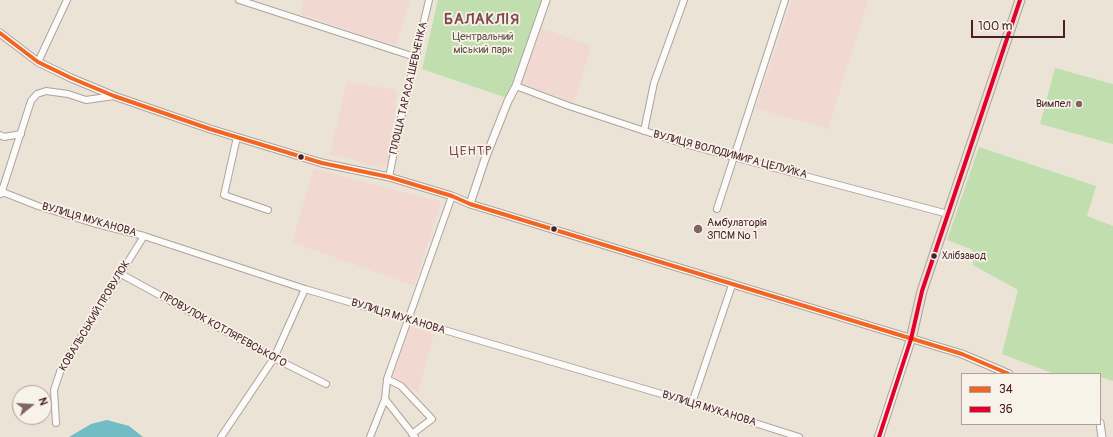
<!DOCTYPE html>
<html>
<head>
<meta charset="utf-8">
<style>
	body { margin:0 }
	#map { position:relative; width:1113px; height:437px; overflow:hidden; background:#eae3d6; font-family:Pangolin,sans-serif }
	canvas { display:block }
	.legend { position:absolute; left:961px; top:373px; width:140px; height:52px; box-sizing:border-box; background:#f7f3e8; border:1px solid #b29e9c; margin:0; padding:5px 7px; list-style:none; font-size:12px; color:#4a1f2b }
	.legend li { display:flex; align-items:center; gap:8px; height:20px }
	.legend b { width:20px; border:1px solid #b29e9c }
	.north { position:absolute; left:12px; top:385px; width:40px; height:40px; box-sizing:border-box; background:#f7f3e8; border:1px solid #b29e9c; border-radius:50%; rotate:72deg; font-size:11px; font-weight:700; line-height:16px; text-align:center; color:#4a1f2b }
	.north::after { content:''; display:block; margin:auto; width:14px; height:18px; background:#826467; clip-path:polygon(50% 0,100% 100%,50% 72%,0 100%) }
	.scale { position:absolute; left:971px; top:20px; width:94px; height:18px; box-sizing:border-box; border:2px solid #4a1f2b; border-top:0; padding-left:5px; font-size:12px; line-height:14px; white-space:nowrap; color:#4a1f2b; -webkit-text-stroke:3px #f7f3e8; paint-order:stroke }
</style>
</head>
<body>
<div id="map">
<canvas width="1113" height="437"></canvas>
<ul class="legend">
<li><b style="height:5px;background:#f26522"></b>34</li>
<li><b style="height:5px;background:#e4002b"></b>36</li>
</ul>
<div class="north">N</div>
<div class="scale">100 m</div>
</div>
<script>
const context = document.querySelector('canvas').getContext('2d');
context.lineJoin = 'round';
function paint(path, color) {
  context.fillStyle = color;
  context.fill(path, 'evenodd');
}
function poly(rows) {
  const path = new Path2D();
  for (const r of rows) {
    path.moveTo(r[0], r[1]);
    for (let i = 2; i < r.length; i += 2) path.lineTo(r[i], r[i + 1]);
  }
  return path;
}
function strokePath(path, color, width, dash) {
  context.strokeStyle = color;
  context.lineWidth = width;
  context.lineCap = dash ? 'butt' : 'round';
  context.setLineDash(dash || []);
  context.stroke(path);
}
function label(font, color, halo, rows, align = 'center') {
  context.font = font + ' Pangolin,sans-serif';
  context.lineWidth = 3.5;
  context.setLineDash([]);
  context.textBaseline = 'middle';
  context.strokeStyle = halo;
  context.fillStyle = color;
  for (const [text, x, y, turn = 0] of rows) {
    context.save();
    context.translate(x, y);
    context.rotate((+turn || 0) * Math.PI / 180);
    context.textAlign = isNaN(turn) ? turn : align;
    if (halo) context.strokeText(text, 0, 0);
    context.fillText(text, 0, 0);
    context.restore();
  }
}
paint(poly([
	[303,0,410,0,396,46,301,14],
	[792,0,868,0,828,129,756,108],
	[540,27,591,46,574,103,523,84,521,81],
	[347,82,397,90,389,163,382,168,330,154],
	[314,169,441,202,414,286,292,242],
	[410,326,434,334,418,392,392,378]
]), '#f1d9d2');
paint(poly([
	[438,0,545,0,510,99,422,69],
	[1055,68,1113,84,1113,144,1040,124],
	[979,147,1096,186,1087,216,1113,226,1113,381,1100,377,1100,374,1055,374,1002,354,1018,290,973,265,974,254,971,249,947,240]
]), '#c1dfae');
paint(poly([
	[107,420,129,426,143,437,69,437,91,424]
]), '#72bcc5');
const minor = poly([
	[239,0,415,57],
	[38,62,67,0],
	[516,86,569,106,681,143,948,214],
	[644,131,654,83,684,0],
	[0,135,4,137,21,134],
	[237,137,224,195,268,210],
	[389,177,399,127,429,0],
	[0,191,38,206,93,223,144,236,305,289,692,403,799,437],
	[1,194,31,101,37,94,46,91,68,94,86,100,114,96],
	[717,209,785,0],
	[121,274,274,358,326,384],
	[387,379,401,386,432,419,412,434],
	[385,399,415,437],
	[692,403,732,285],
	[56,423,54,390,61,369,144,236],
	[221,437,274,358,305,289],
	[370,437,385,399,387,379,452,196]
]);
const tertiary = poly([
	[0,33,38,62,71,78,114,96,210,129,322,163,389,177,452,196,470,204,962,354,1009,374],
	[470,204,485,159,508,101,516,86,546,0],
	[1100,423,1102,437]
]);
const secondary = poly([
	[879,437,911,339]
]);
const primary = poly([
	[911,339,922,291,1020,0]
]);
strokePath(minor, '#aca39d', 8);
strokePath(tertiary, '#aca39d', 9);
strokePath(secondary, '#aca39d', 10);
strokePath(primary, '#aca39d', 11);
strokePath(minor, '#fcfbf9', 6);
strokePath(tertiary, '#fcfbf9', 7);
strokePath(secondary, '#f5f1ea', 8);
strokePath(primary, '#eae2d6', 9);
strokePath(poly([
	[0,33,38,62,71,78,114,96,210,129,322,163,389,177,452,196,470,204,962,354,1009,374]
]), '#f26522', 4);
strokePath(poly([
	[879,437,911,339,922,291,1020,0]
]), '#e4002b', 4);
for (const [x, y, r, color] of [
	[1079,104,4,"#826467"],
	[301,157,3.5,"#4a1f2b"],
	[554,229,3.5,"#4a1f2b"],
	[698,229,5,"#826467"],
	[934,256,3.5,"#4a1f2b"]
]) {
  const dot = new Path2D();
  dot.arc(x, y, r, 0, 2 * Math.PI);
  context.fillStyle = color;
  context.fill(dot);
  strokePath(dot, '#f7f3e8', 1.5);
}
label('10px', '#4a1f2b', '#f7f3e8', [
	["Хлібзавод",942,256]
], 'left');
label('11px', '#604e44', '#f7f3e8', [
	["Центральний",483,37],
	["міський парк",483,50]
]);
label('11px', '#4a1f2b', '#f7f3e8', [
	["ПЛОЩА ТАРАСА ШЕВЧЕНКА",409,88,-77],
	["ВУЛИЦЯ ВОЛОДИМИРА ЦЕЛУЙКА",730,155,15],
	["ВУЛИЦЯ МУКАНОВА",89,220,16],
	["КОВАЛЬСЬКИЙ ПРОВУЛОК",95,316,-59],
	["ВУЛИЦЯ МУКАНОВА",398,317,17],
	["ПРОВУЛОК КОТЛЯРЕВСЬКОГО",223,330,29],
	["ВУЛИЦЯ МУКАНОВА",709,409,17]
]);
label('11px', '#4a1f2b', '#f7f3e8', [
	["Вимпел",1071,104],
	["Амбулаторія",707,223,"left"],
	["ЗПСМ № 1",707,236,"left"]
], 'right');
context.letterSpacing = '1px';
label('13px', '#80494f', '#f7f3e8', [
	["ЦЕНТР",471,152]
]);
context.letterSpacing = '0px';
context.letterSpacing = '1px';
label('bold 15px', '#80494f', '#f7f3e8', [
	["БАЛАКЛІЯ",482,20]
]);
context.letterSpacing = '0px';
</script>
</body>
</html>
